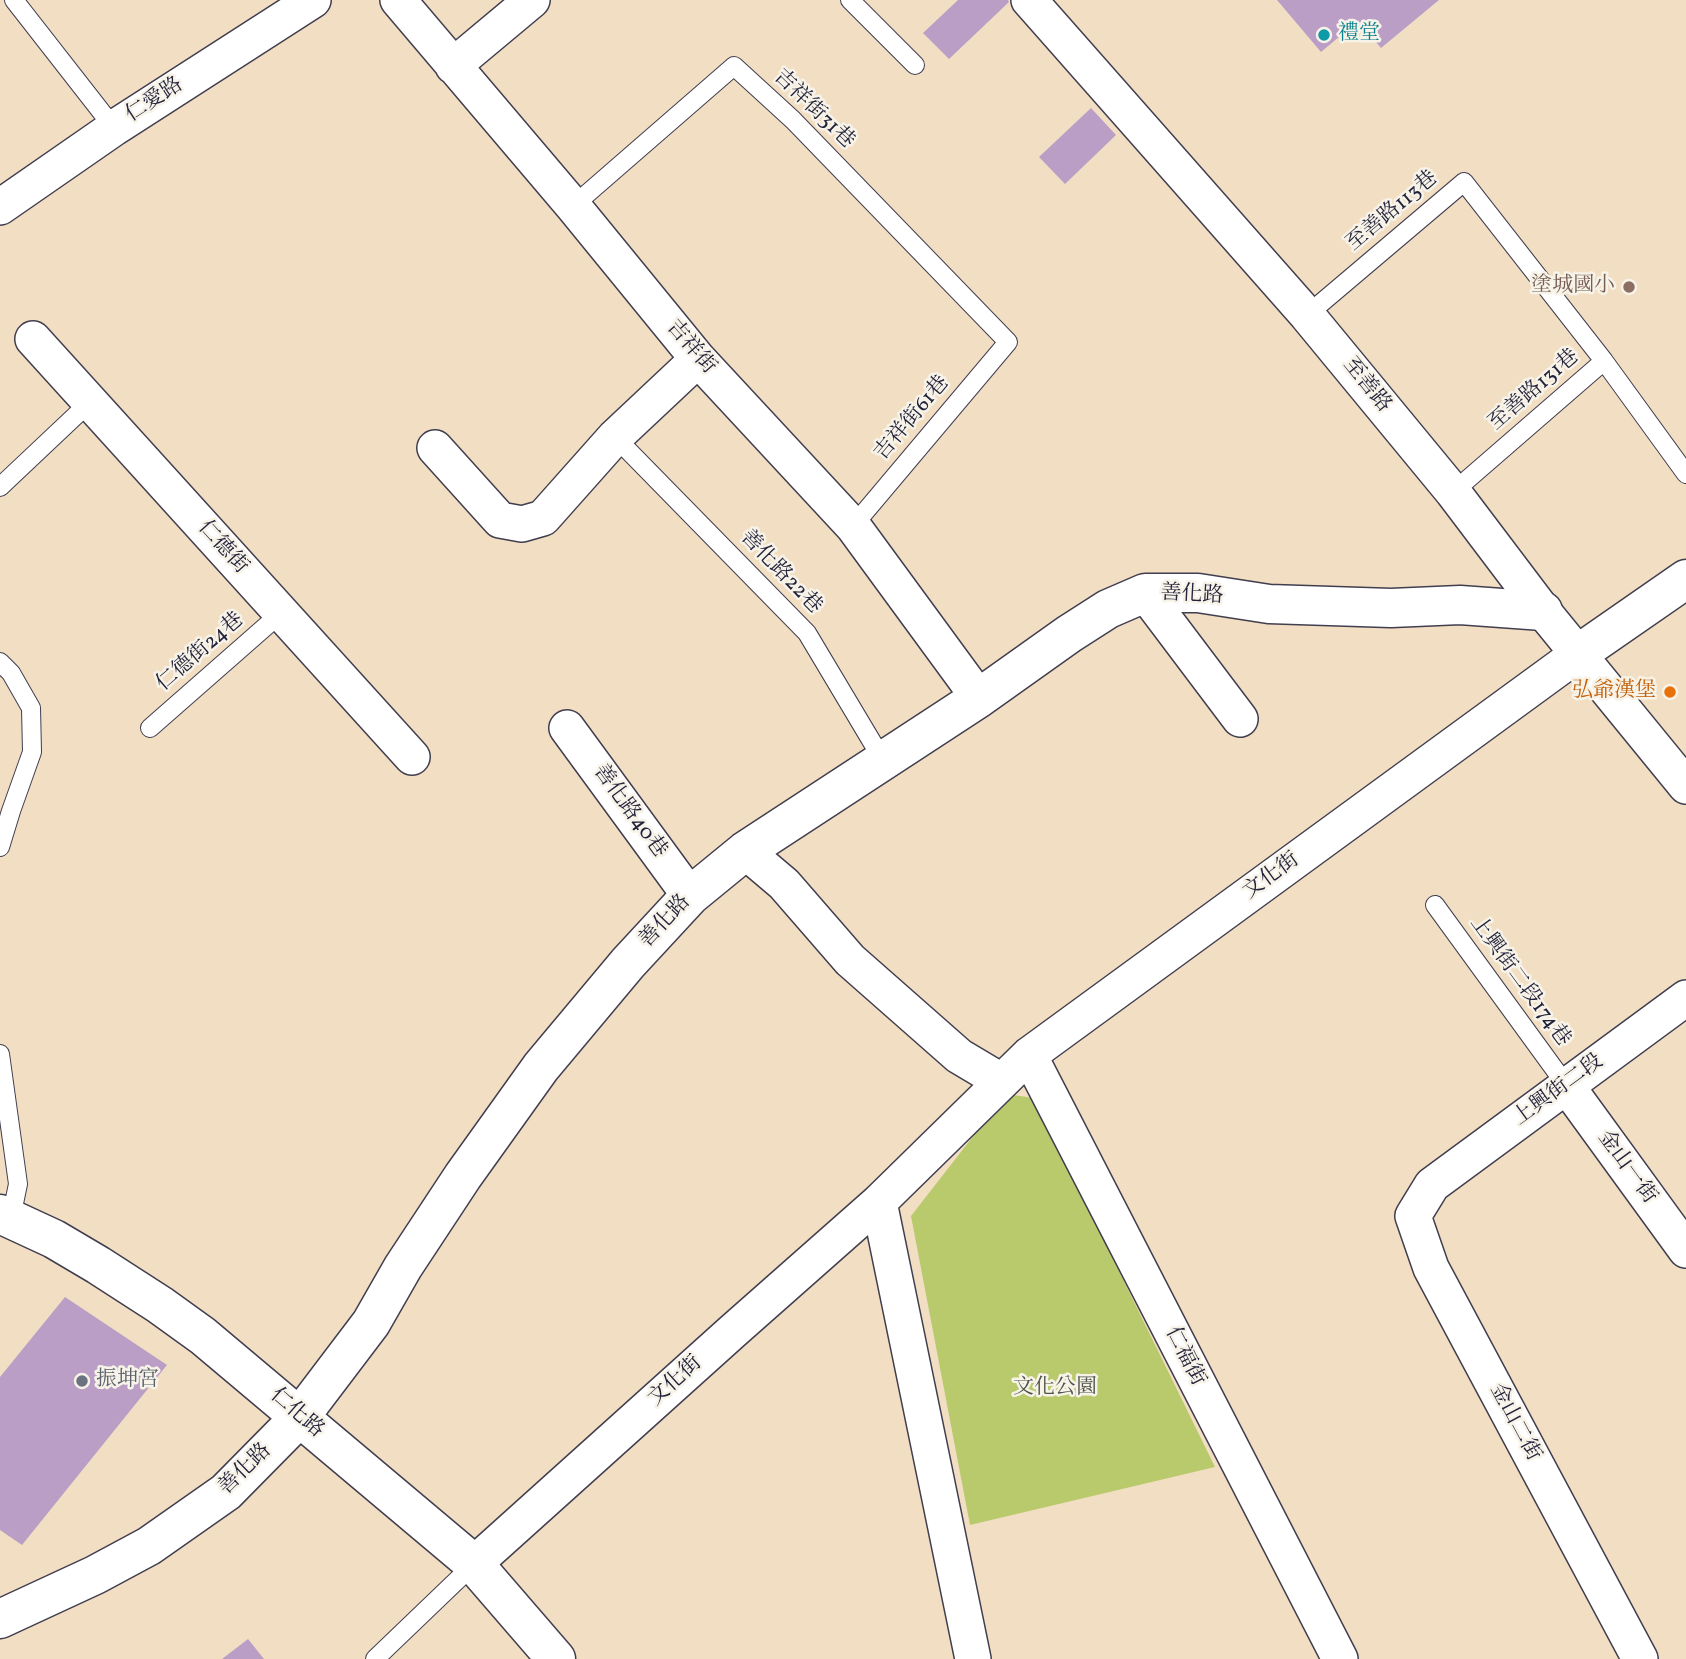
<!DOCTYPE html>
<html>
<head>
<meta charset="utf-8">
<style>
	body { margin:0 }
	canvas { display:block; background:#f2dec2 }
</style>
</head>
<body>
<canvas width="1686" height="1659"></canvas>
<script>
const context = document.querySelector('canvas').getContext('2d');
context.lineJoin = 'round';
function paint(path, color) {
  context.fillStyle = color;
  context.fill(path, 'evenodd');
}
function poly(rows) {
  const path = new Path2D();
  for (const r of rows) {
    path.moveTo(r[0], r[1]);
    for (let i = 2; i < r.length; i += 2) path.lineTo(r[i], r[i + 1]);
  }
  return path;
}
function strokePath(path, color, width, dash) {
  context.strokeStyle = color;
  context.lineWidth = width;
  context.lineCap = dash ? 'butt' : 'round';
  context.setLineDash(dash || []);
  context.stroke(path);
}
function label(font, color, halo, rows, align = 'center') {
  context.font = font + ' Vollkorn,"Noto Serif TC",serif';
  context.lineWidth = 5;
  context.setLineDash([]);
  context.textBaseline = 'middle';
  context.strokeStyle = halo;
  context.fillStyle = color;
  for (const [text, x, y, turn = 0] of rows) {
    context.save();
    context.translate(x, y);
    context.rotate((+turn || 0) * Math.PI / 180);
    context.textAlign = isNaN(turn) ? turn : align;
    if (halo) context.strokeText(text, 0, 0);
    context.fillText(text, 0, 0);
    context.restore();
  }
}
paint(poly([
	[1006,1094,1034,1098,1215,1467,970,1525,911,1216]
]), '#b9ca6d');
paint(poly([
	[958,0,1008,0,1009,2,949,59,923,33],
	[1277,0,1439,0,1381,48,1358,21,1321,52],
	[1091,108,1116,135,1065,184,1039,157],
	[65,1297,167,1365,22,1545,0,1530,0,1377],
	[248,1639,264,1659,222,1659]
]), '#bb9ec6');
const lane = poly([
	[14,0,114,128],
	[850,0,915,65],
	[573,206,734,66,793,120,1008,342,853,526],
	[1307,315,1464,182,1604,361,1686,474],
	[615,437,807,633,884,762],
	[0,487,90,402],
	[1453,492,1604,361],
	[0,662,11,673,31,708,32,752,11,811,0,847],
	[150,728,281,613],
	[1435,905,1566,1085],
	[0,1054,18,1184,11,1218],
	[375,1659,474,1564]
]);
const street = poly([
	[398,0,573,206,698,359,853,526,979,698],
	[1029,0,1307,315,1453,492,1543,611,1686,786],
	[453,66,532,0],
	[0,207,114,128,313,0],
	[33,339,412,757],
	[435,448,500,520,522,524,543,518,615,437,698,359],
	[1145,593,1240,719],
	[567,728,690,896],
	[745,851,784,884,850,960,959,1056,1001,1081],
	[1029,1055,1340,1659],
	[1566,1085,1686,1250],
	[879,1202,973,1659],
	[474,1564,733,1331,879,1202,1029,1055,1578,654],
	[1640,1659,1431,1268,1413,1216,1432,1185,1686,998]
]);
const secondary = poly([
	[1578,654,1686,579],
	[0,1214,54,1239,98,1265,160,1305,203,1336,474,1564,556,1659],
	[0,1619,95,1575,149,1546,226,1492,299,1418,371,1323,403,1267,463,1176,541,1067,628,963,690,896,745,851,979,698,1069,634,1108,609,1145,593,1198,593,1269,604,1391,608,1460,605,1543,611]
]);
strokePath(lane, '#413e4f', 20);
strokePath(street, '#413e4f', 38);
strokePath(secondary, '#413e4f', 41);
strokePath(lane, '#fff', 18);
strokePath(street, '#fff', 35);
strokePath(secondary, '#fff', 38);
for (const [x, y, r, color] of [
	[1324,35,7,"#0f9aa8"],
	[1629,287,7,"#8d6e63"],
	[1670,692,7,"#e8710a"],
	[82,1381,7,"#6b7280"]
]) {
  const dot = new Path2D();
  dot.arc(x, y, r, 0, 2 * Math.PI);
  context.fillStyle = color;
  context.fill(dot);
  strokePath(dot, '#f7f3e8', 2.5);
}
label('21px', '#0d838f', '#f7f3e8', [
	["禮堂",1338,35]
], 'left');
label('21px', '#22223b', '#f7f3e8', [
	["仁愛路",155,101,-33],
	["吉祥街31巷",813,110,44],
	["至善路113巷",1393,212,-40],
	["吉祥街",690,348,49],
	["至善路",1366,386,51],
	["至善路131巷",1535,391,-41],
	["吉祥街61巷",913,419,-50],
	["仁德街",222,548,48],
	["善化路22巷",780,573,46],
	["善化路",1192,596,3],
	["仁德街24巷",201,653,-41],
	["善化路40巷",629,812,54],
	["文化街",1272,877,-36],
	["善化路",666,922,-47],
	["上興街二段174巷",1519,982,54],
	["上興街二段",1559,1091,-36],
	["金山一街",1626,1168,54],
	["仁福街",1184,1357,63],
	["文化街",676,1382,-42],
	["仁化路",296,1414,41],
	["金山二街",1514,1423,62],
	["善化路",246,1470,-44]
]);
label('21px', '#785e54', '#f7f3e8', [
	["塗城國小",1615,287]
], 'right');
label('21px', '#c56008', '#f7f3e8', [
	["弘爺漢堡",1656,692]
], 'right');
label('21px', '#5b616d', '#f7f3e8', [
	["振坤宮",96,1381]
], 'left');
label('21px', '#4f544a', '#f7f3e8', [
	["文化公園",1055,1389]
]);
</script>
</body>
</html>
